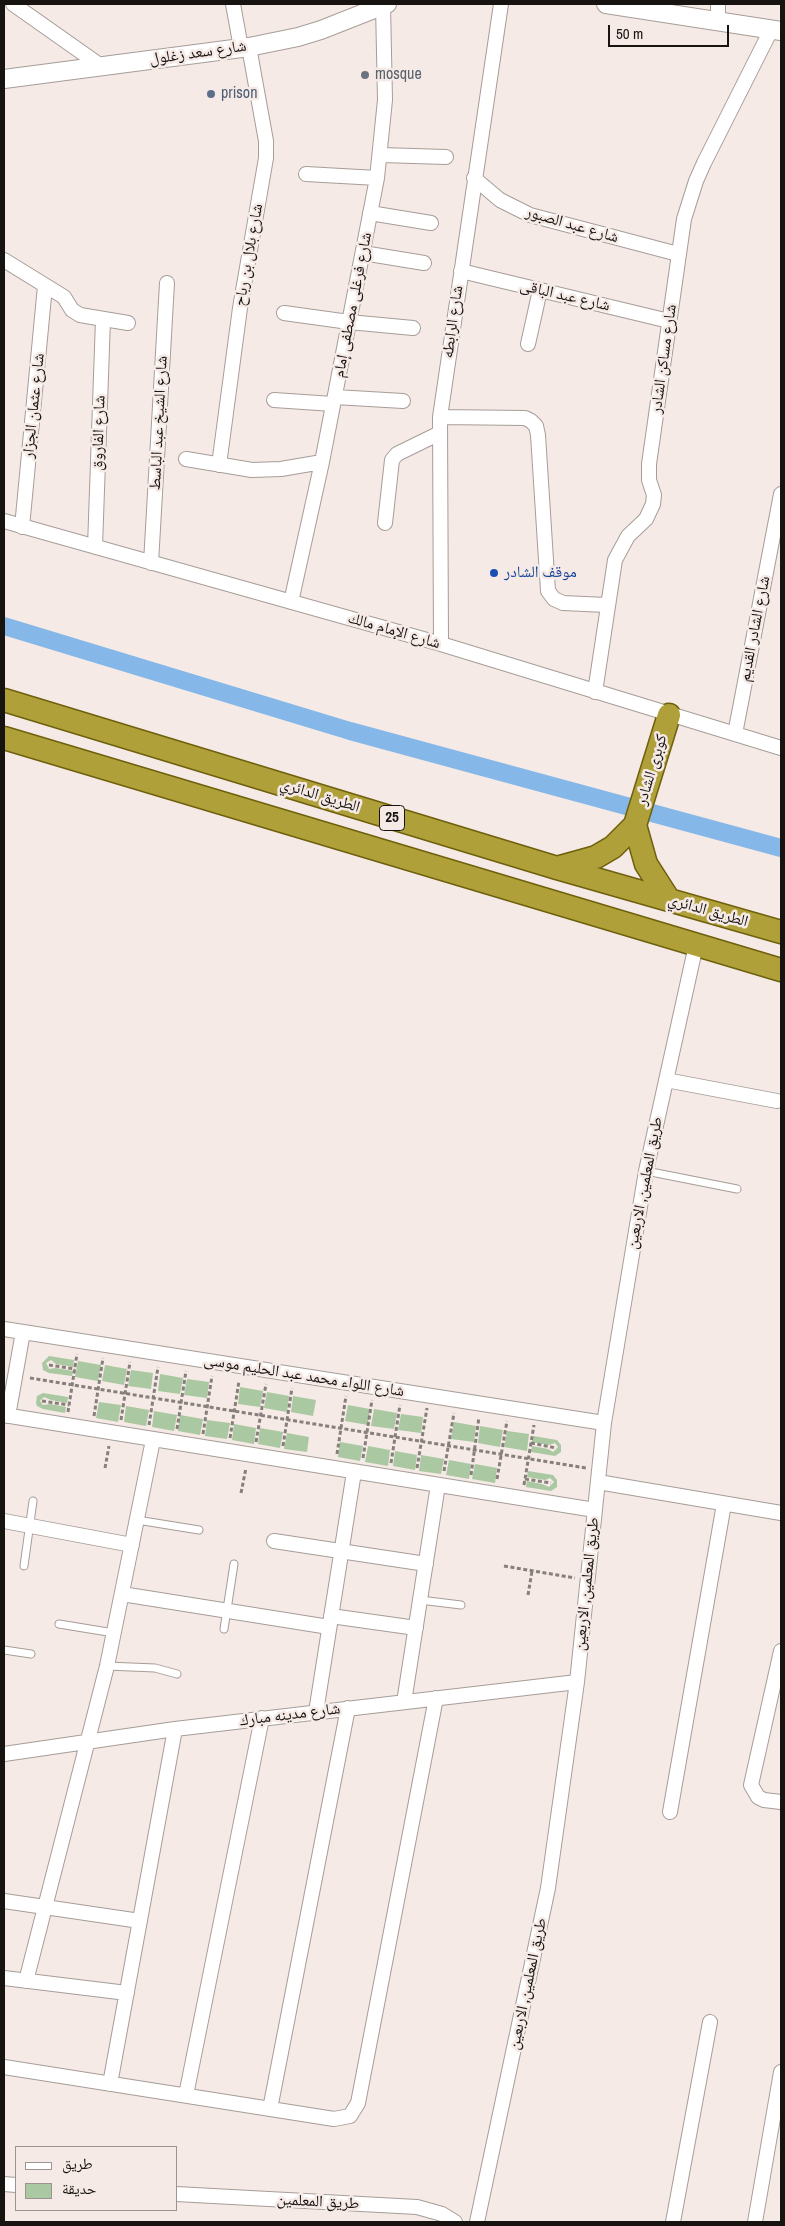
<!DOCTYPE html>
<html>
<head>
<meta charset="utf-8">
<style>
	body { margin:0 }
	#map { position:relative; width:785px; height:2226px; overflow:hidden; background:#f5eae5; font-family:"Archivo Narrow","Noto Naskh Arabic",sans-serif }
	canvas { display:block }
	.frame { position:absolute; inset:0; border:5px solid #171311; pointer-events:none }
	.legend { position:absolute; left:15px; top:2146px; width:162px; height:65px; box-sizing:border-box; background:#f5eae5; border:1px solid #9c9490; margin:0; padding:6px 9px; list-style:none; font-size:15px; color:#171311 }
	.legend li { display:flex; align-items:center; gap:10px; height:25px }
	.legend b { width:25px; border:1px solid #9c9490 }
	.scale { position:absolute; left:608px; top:25px; width:121px; height:22px; box-sizing:border-box; border:2px solid #171311; border-top:0; padding-left:6px; font-size:15px; line-height:18px; white-space:nowrap; color:#171311; -webkit-text-stroke:4px #f5eae5; paint-order:stroke }
</style>
</head>
<body>
<div id="map">
<canvas width="785" height="2226"></canvas>
<div class="frame"></div>
<ul class="legend">
<li><b style="height:6px;background:#fff"></b>طريق</li>
<li><b style="height:14px;background:#aac8a1"></b>حديقة</li>
</ul>
<div class="scale">50 m</div>
</div>
<script>
const context = document.querySelector('canvas').getContext('2d');
context.lineJoin = 'round';
function paint(path, color) {
  context.fillStyle = color;
  context.fill(path, 'evenodd');
}
function poly(rows) {
  const path = new Path2D();
  for (const r of rows) {
    path.moveTo(r[0], r[1]);
    for (let i = 2; i < r.length; i += 2) path.lineTo(r[i], r[i + 1]);
  }
  return path;
}
function strokePath(path, color, width, dash) {
  context.strokeStyle = color;
  context.lineWidth = width;
  context.lineCap = dash ? 'butt' : 'round';
  context.setLineDash(dash || []);
  context.stroke(path);
}
function label(font, color, halo, rows, align = 'center') {
  context.font = font + ' "Archivo Narrow","Noto Naskh Arabic",sans-serif';
  context.lineWidth = 5;
  context.setLineDash([]);
  context.textBaseline = 'middle';
  context.strokeStyle = halo;
  context.fillStyle = color;
  for (const [text, x, y, turn = 0] of rows) {
    context.save();
    context.translate(x, y);
    context.rotate((+turn || 0) * Math.PI / 180);
    context.textAlign = isNaN(turn) ? turn : align;
    if (halo) context.strokeText(text, 0, 0);
    context.fillText(text, 0, 0);
    context.restore();
  }
}
paint(poly([
	[49,1356,74,1360,73,1367,56,1364,51,1360,46,1363,49,1369,56,1368,73,1371,72,1376,49,1373,43,1370,42,1363],
	[78,1361,101,1365,98,1381,75,1377],
	[105,1365,127,1369,124,1385,102,1381],
	[131,1370,153,1373,151,1389,128,1386],
	[160,1374,183,1378,180,1394,158,1391],
	[187,1379,209,1382,207,1398,184,1395],
	[240,1387,263,1391,260,1407,238,1404],
	[267,1392,289,1396,287,1412,264,1408],
	[43,1393,68,1397,67,1403,51,1400,44,1397,40,1401,43,1405,50,1404,66,1407,65,1413,43,1409,37,1406,36,1403,37,1396],
	[293,1396,316,1400,313,1416,291,1412],
	[99,1402,121,1405,118,1422,96,1418],
	[348,1405,370,1409,368,1425,345,1421],
	[126,1406,149,1410,146,1426,124,1422],
	[374,1409,397,1413,394,1429,371,1426],
	[154,1411,177,1415,174,1431,152,1427],
	[401,1414,423,1417,421,1433,398,1430],
	[180,1415,203,1419,200,1435,178,1431],
	[207,1420,230,1423,227,1439,205,1436],
	[454,1422,476,1426,474,1442,451,1439],
	[234,1424,256,1428,254,1444,232,1440],
	[480,1426,503,1430,500,1447,478,1443],
	[260,1428,283,1432,280,1448,258,1444],
	[507,1431,529,1434,527,1451,504,1447],
	[287,1433,309,1437,307,1452,284,1449],
	[533,1436,557,1440,561,1445,561,1452,555,1456,531,1452,532,1446,548,1449,553,1452,558,1447,555,1443,549,1445,532,1442],
	[340,1442,363,1446,360,1461,338,1457],
	[368,1446,390,1450,388,1466,365,1462],
	[395,1451,417,1455,415,1470,393,1466],
	[421,1455,444,1459,441,1474,419,1471],
	[449,1460,471,1464,469,1479,446,1475],
	[475,1464,497,1468,495,1483,472,1479],
	[528,1471,553,1475,557,1480,557,1487,551,1491,526,1487,527,1481,542,1484,549,1487,554,1482,550,1478,545,1480,527,1477]
]), '#aac8a1');
strokePath(poly([
	[4,626,350,731,781,848]
]), '#85b8e8', 18);
const service = poly([
	[646,1171,737,1189],
	[137,1520,199,1530],
	[24,1566,33,1501],
	[420,1600,461,1605],
	[59,1624,114,1633],
	[224,1629,234,1564],
	[4,1650,31,1654],
	[107,1666,155,1668,177,1674]
]);
const minor = poly([
	[13,4,101,66],
	[233,4,241,48],
	[718,4,718,22],
	[381,155,446,157],
	[306,174,377,178],
	[474,178,500,200,530,215,678,254],
	[370,213,431,223],
	[363,253,424,263],
	[4,260,64,297,72,310,80,315,128,323],
	[461,271,669,321],
	[284,313,349,322,413,328],
	[528,344,540,290],
	[335,397,403,401],
	[274,400,333,404],
	[440,417,525,418,531,421,536,426,538,435,548,591,554,599,563,603,607,605],
	[186,459,252,470,281,469,322,462],
	[219,465,240,308,266,158,266,141,249,47],
	[4,521,441,644,781,748],
	[385,523,392,460,397,454,440,433],
	[22,527,45,286],
	[95,547,103,319],
	[151,563,167,283],
	[291,602,322,462,377,178,385,100,383,5],
	[441,644,440,417,501,4],
	[595,692,615,560,628,536,646,519,653,504,654,495,649,480,649,464,684,219,696,181,704,163,771,30],
	[735,734,781,494],
	[666,1080,777,1101],
	[4,1329,604,1423],
	[4,1415,595,1510],
	[8,1416,23,1332],
	[598,1482,781,1513],
	[4,1521,132,1545],
	[274,1541,426,1564],
	[122,1594,329,1627],
	[331,1616,416,1628],
	[781,1651,751,1785,758,1797,764,1800,781,1802],
	[404,1702,438,1485],
	[316,1712,354,1472],
	[4,1754,175,1729,577,1682],
	[670,1812,724,1504],
	[4,1901,140,1921],
	[4,1978,127,1993],
	[26,1981,107,1666,153,1440],
	[4,2067,334,2119,350,2116,358,2103,436,1698],
	[110,2084,175,1729],
	[186,2095,262,1718],
	[270,2109,348,1708],
	[4,2184,16,2185],
	[176,2194,417,2207,442,2214,455,2222],
	[477,2222,548,1888,577,1682,604,1423,646,1171,696,945],
	[673,2222,710,2022],
	[755,2222,781,2072]
]);
const tertiary = poly([
	[606,4,781,31],
	[4,79,249,47,298,37,321,30,387,4]
]);
const trunk = poly([
	[4,700,557,868,781,932],
	[4,738,781,970],
	[635,825,646,864,669,900],
	[560,867,596,857,613,847,635,825,669,715]
]);
strokePath(service, '#a79d98', 9);
strokePath(minor, '#a79d98', 16);
strokePath(tertiary, '#a79d98', 20);
strokePath(trunk, '#6e600c', 25);
strokePath(poly([
	[49,1365,75,1369],
	[30,1378,586,1468],
	[42,1401,69,1405],
	[68,1412,77,1354],
	[94,1416,103,1358],
	[121,1420,130,1362],
	[149,1425,158,1367],
	[177,1429,186,1371],
	[203,1434,212,1376],
	[230,1438,239,1381],
	[256,1442,266,1384],
	[531,1443,556,1448],
	[283,1446,292,1388],
	[337,1454,346,1396],
	[363,1458,372,1400],
	[391,1463,400,1405],
	[105,1468,109,1446],
	[417,1468,427,1408],
	[444,1471,454,1413],
	[471,1475,479,1417],
	[497,1479,507,1421],
	[525,1479,551,1483],
	[524,1485,534,1425],
	[241,1493,246,1468],
	[504,1566,575,1578],
	[528,1595,532,1571]
]), '#877f7c', 3, [4, 2.5]);
strokePath(service, '#fff', 7);
strokePath(minor, '#fff', 14);
strokePath(tertiary, '#fff', 18);
strokePath(trunk, '#b0a03a', 22);
for (const [x, y, r, color] of [
	[365,75,5,"#6b7280"],
	[211,94,5,"#5c6f8a"],
	[494,573,5,"#1a4fb4"]
]) {
  const dot = new Path2D();
  dot.arc(x, y, r, 0, 2 * Math.PI);
  context.fillStyle = color;
  context.fill(dot);
  strokePath(dot, '#f5eae5', 2);
}
for (const [x, y, w] of [
	[392,818,25]
]) {
  const box = new Path2D();
  box.roundRect(x - w / 2, y - 12.5, w, 25, 4);
  context.fillStyle = '#f5eae5';
  context.fill(box);
  strokePath(box, '#171311', 1);
}
label('bold 15px', '#171311', null, [
	["25",392,818]
]);
label('16px', '#171311', '#f5eae5', [
	["شارع سعد زغلول",198,53,-8],
	["شارع عبد الصبور",572,225,16],
	["شارع بلال بن رباح",249,255,-80],
	["شارع عبد الباقى",565,296,13],
	["شارع فرغلى مصطفى إمام",353,305,-79],
	["شارع الرابطه",453,322,-82],
	["شارع مساكن الشادر",664,359,-82],
	["شارع عثمان الجزار",34,406,-84],
	["شارع الشيخ عبد الباسط",159,423,-87],
	["شارع الفاروق",99,433,-88],
	["شارع الشادر القديم",755,629,-79],
	["شارع الإمام مالك",394,631,16],
	["كوبرى الشادر",652,770,-73],
	["الطريق الدائري",320,796,17],
	["الطريق الدائري",708,911,16],
	["طريق المعلمين, الاربعين",645,1183,-79],
	["شارع اللواء محمد عبد الحليم موسى",304,1376,9],
	["طريق المعلمين, الاربعين",587,1584,-84],
	["شارع مدينه مبارك",290,1715,-7],
	["طريق المعلمين, الاربعين",528,1984,-78],
	["طريق المعلمين",318,2202,3]
]);
label('16px', '#5b616d', '#f5eae5', [
	["mosque",375,75]
], 'left');
label('16px', '#4e5e75', '#f5eae5', [
	["prison",221,94]
], 'left');
label('16px', '#164399', '#f5eae5', [
	["موقف الشادر",504,573]
], 'left');
</script>
</body>
</html>
